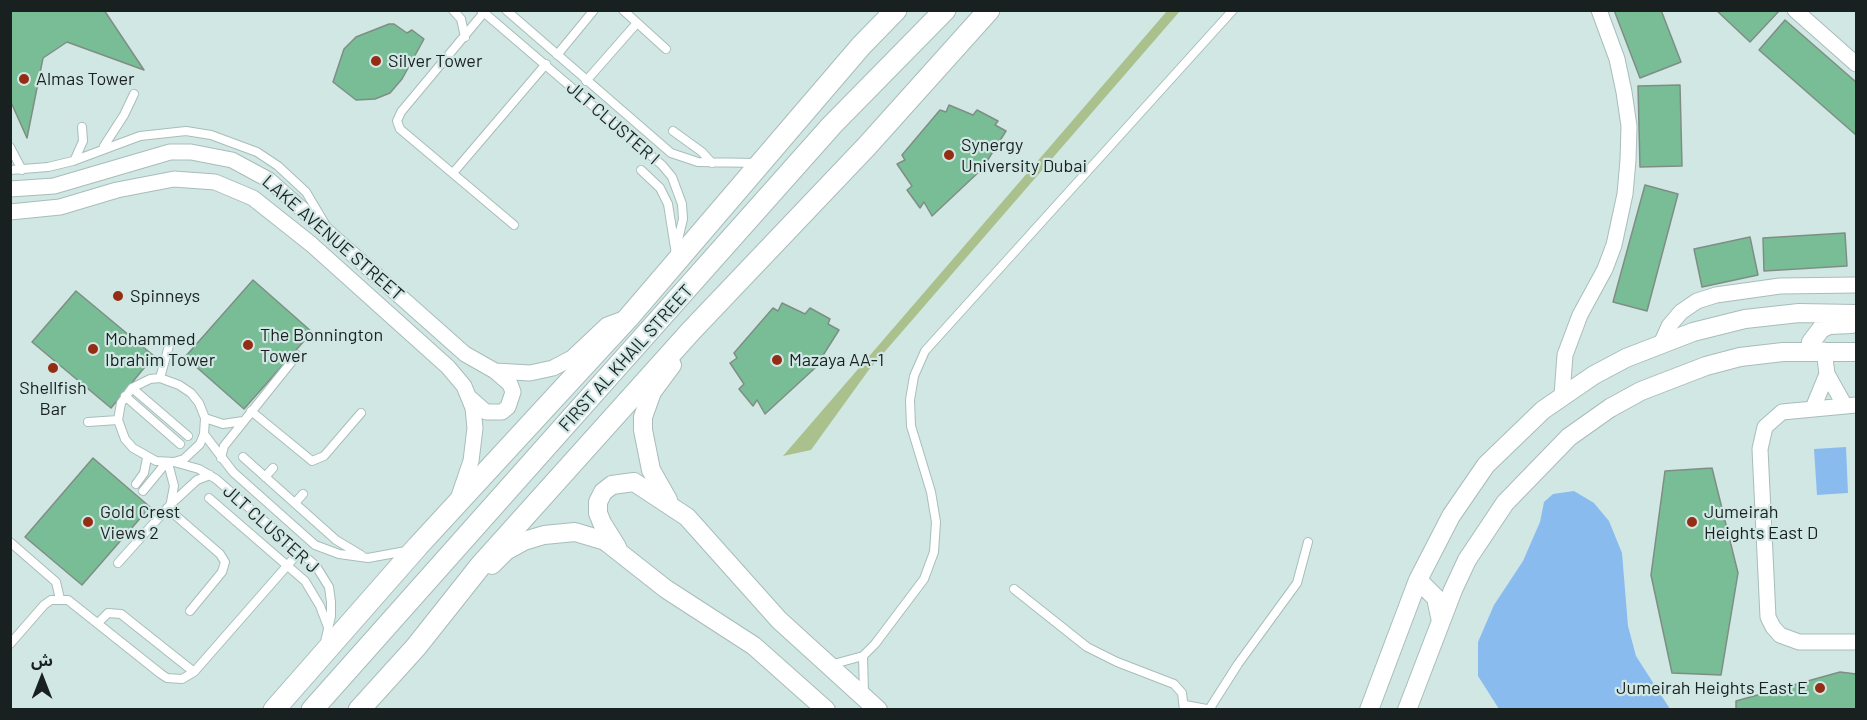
<!DOCTYPE html>
<html>
<head>
<meta charset="utf-8">
<style>
	body { margin:0 }
	#map { position:relative; width:1867px; height:720px; overflow:hidden; background:#d1e7e4; font-family:Barlow,"Noto Sans Arabic",sans-serif }
	canvas { display:block }
	.frame { position:absolute; inset:0; border:12px solid #192120; pointer-events:none }
	.north { position:absolute; left:12px; top:648px; width:60px; height:60px; -webkit-text-stroke:4px #d1e7e4; paint-order:stroke; rotate:0deg; font-size:16px; font-weight:700; line-height:24px; text-align:center; color:#192120 }
	.north::after { content:''; display:block; margin:auto; width:21px; height:27px; background:#192120; clip-path:polygon(50% 0,100% 100%,50% 72%,0 100%) }
</style>
</head>
<body>
<div id="map">
<canvas width="1867" height="720"></canvas>
<div class="frame"></div>
<div class="north">ش</div>
</div>
<script>
const context = document.querySelector('canvas').getContext('2d');
context.lineJoin = 'round';
function paint(path, color) {
  context.fillStyle = color;
  context.fill(path, 'evenodd');
}
function poly(rows) {
  const path = new Path2D();
  for (const r of rows) {
    path.moveTo(r[0], r[1]);
    for (let i = 2; i < r.length; i += 2) path.lineTo(r[i], r[i + 1]);
  }
  return path;
}
function strokePath(path, color, width, dash) {
  context.strokeStyle = color;
  context.lineWidth = width;
  context.lineCap = dash ? 'butt' : 'round';
  context.setLineDash(dash || []);
  context.stroke(path);
}
function label(font, color, halo, rows, align = 'center') {
  context.font = font + ' Barlow,sans-serif';
  context.lineWidth = 4.5;
  context.setLineDash([]);
  context.textBaseline = 'middle';
  context.strokeStyle = halo;
  context.fillStyle = color;
  for (const [text, x, y, turn = 0] of rows) {
    context.save();
    context.translate(x, y);
    context.rotate((+turn || 0) * Math.PI / 180);
    context.textAlign = isNaN(turn) ? turn : align;
    if (halo) context.strokeText(text, 0, 0);
    context.fillText(text, 0, 0);
    context.restore();
  }
}
paint(poly([
	[1167,11,1180,11,868,371,811,450,783,456]
]), '#abc18d');
paint(poly([
	[1846,447,1848,493,1817,495,1814,449],
	[1574,491,1594,503,1609,521,1622,553,1628,626,1636,656,1670,709,1499,709,1478,676,1478,642,1494,605,1523,561,1540,522,1544,502,1553,494]
]), '#8abbef');
const building = poly([
	[10,10,104,10,144,70,67,42,43,58,27,138,10,100,10,10],
	[1614,10,1661,10,1681,62,1640,78,1614,10],
	[1716,10,1778,10,1779,11,1750,42,1716,10],
	[1785,20,1856,82,1856,135,1759,50,1785,20],
	[389,24,394,24,407,33,412,30,424,39,402,79,390,93,375,99,356,100,333,82,344,49,356,37,389,24],
	[1680,85,1682,166,1640,167,1638,86,1680,85],
	[949,105,973,115,977,110,998,121,995,125,1006,131,982,169,932,216,924,202,920,208,907,190,912,186,897,164,905,160,902,155,940,110,946,112,949,105],
	[1645,185,1678,194,1647,311,1613,302,1645,185],
	[1845,233,1847,266,1764,271,1763,238,1845,233],
	[1750,237,1758,275,1702,287,1694,249,1750,237],
	[253,280,312,332,244,409,185,357,253,280],
	[76,291,154,356,111,408,32,342,76,291],
	[782,303,805,314,810,308,830,319,828,324,839,330,815,368,765,414,757,400,753,406,739,389,744,384,730,363,737,358,734,353,773,308,778,311,782,303],
	[93,458,150,507,82,585,25,537,93,458],
	[1712,468,1738,573,1721,675,1672,673,1651,575,1665,471,1712,468],
	[1840,672,1856,674,1856,710,1736,710,1736,701,1840,672]
]);
paint(building, '#78bd95');
strokePath(building, '#7f8e85', 1.5);
const service = poly([
	[453,10,461,19,465,37],
	[481,10,662,165,672,177,682,204,683,219,675,252],
	[486,10,401,112,397,121,400,129,514,225],
	[506,10,671,153,698,162,756,163],
	[623,10,666,49],
	[557,55,594,10],
	[586,81,637,23],
	[673,131,702,152,712,163],
	[104,146,124,115,134,94],
	[10,147,22,170],
	[75,159,83,141,82,127],
	[10,170,48,167,73,161,140,136,186,131,211,135,257,152,278,166,306,192,325,224],
	[641,170,660,188,668,204,675,248],
	[453,173,546,64],
	[160,378,179,385,191,393,199,403,205,418,204,434,200,444,184,459,174,462,156,461,133,448,125,439,118,420,121,403,132,388,150,379,160,378],
	[160,378,170,342],
	[132,388,188,436],
	[125,396,180,444],
	[251,411,312,461,324,456,361,413],
	[205,418,223,424,243,421],
	[88,422,118,420],
	[204,434,233,472,315,545,339,554,368,558,406,551],
	[243,457,336,540,361,555],
	[221,458,224,446,297,355],
	[174,462,199,469,216,479,316,566,329,587,331,602,331,616,325,642],
	[168,463,174,486,171,502],
	[265,477,273,468],
	[136,484,144,473,147,458],
	[143,491,166,463],
	[209,498,305,581,320,606,328,627],
	[295,503,303,494],
	[167,508,220,554,225,562,222,572,190,611],
	[10,542,56,582,60,599],
	[118,563,171,504,197,480,210,475],
	[1014,589,1087,647,1117,662,1174,684,1182,693,1184,710],
	[98,623,108,613,121,614,194,672],
	[10,644,44,605,51,600,68,600,161,674,167,678,182,679,194,672,300,551],
	[863,656,864,694],
	[830,665,863,656,875,644,924,579,934,552,936,522,931,492,911,426,910,400,914,376,925,351,1233,10],
	[1185,705,1212,710],
	[1210,708,1238,664,1297,583,1308,542]
]);
const minor = poly([
	[1795,10,1856,64],
	[10,189,54,186,170,152,191,152,232,160,269,180,465,354,495,371,530,373,553,368,572,358,607,325,626,318],
	[10,212,60,207,117,190,174,179,215,182,253,198,311,244,448,367,464,386,473,408,475,428,471,461,458,499],
	[1661,344,1669,326,1681,312,1697,301,1716,295,1780,286,1856,285],
	[1824,350,1827,374,1845,406],
	[1562,395,1565,355,1580,315,1605,269,1614,245,1625,194,1628,160,1629,126,1624,92,1617,59,1599,10],
	[469,397,486,412,502,412,508,407,513,392,510,384,495,371],
	[1856,405,1782,412,1765,427,1760,449,1768,617,1773,627,1780,635,1799,642,1856,642],
	[1813,408,1827,374]
]);
const tertiary = poly([
	[1810,350,1811,342,1821,329,1829,325,1852,324],
	[668,500,651,470,643,430,643,417,652,392,672,365],
	[617,547,602,523,598,513,598,502,603,492,612,485,634,482,687,517,779,620,878,710],
	[492,565,506,551,524,541,544,535,575,532,605,541,666,589,754,646,826,710],
	[1418,580,1436,598,1441,621],
	[1369,710,1418,580,1451,516,1486,465,1543,410,1594,375,1626,358,1693,332,1745,319,1799,313,1856,314],
	[1407,710,1453,590,1467,560,1505,503,1569,437,1610,408,1641,391,1706,366,1740,357,1783,352,1856,352]
]);
const secondary = poly([
	[274,710,418,546,629,317,861,46,896,10],
	[312,710,832,125,945,10],
	[359,710,416,647,481,565,691,331,867,146,989,10]
]);
strokePath(service, '#a8bdbb', 10);
strokePath(minor, '#a8bdbb', 17);
strokePath(tertiary, '#a8bdbb', 20);
strokePath(secondary, '#a8bdbb', 23);
strokePath(service, '#fff', 8);
strokePath(minor, '#fff', 15);
strokePath(tertiary, '#fff', 18);
strokePath(secondary, '#fff', 21);
for (const [x, y, r, color] of [
	[376,61,6,"#952d15"],
	[24,79,6,"#952d15"],
	[949,155,6,"#952d15"],
	[118,296,6,"#952d15"],
	[248,345,6,"#952d15"],
	[93,349,6,"#952d15"],
	[777,360,6,"#952d15"],
	[53,368,6,"#952d15"],
	[88,522,6,"#952d15"],
	[1692,522,6,"#952d15"],
	[1820,688,6,"#952d15"]
]) {
  const dot = new Path2D();
  dot.arc(x, y, r, 0, 2 * Math.PI);
  context.fillStyle = color;
  context.fill(dot);
  strokePath(dot, '#d1e7e4', 2);
}
label('18px', '#192120', '#d1e7e4', [
	["Silver Tower",388,61],
	["Almas Tower",36,79],
	["Synergy",961,145],
	["University Dubai",961,166],
	["Spinneys",130,296],
	["The Bonnington",260,335],
	["Tower",260,356],
	["Mohammed",105,339],
	["Ibrahim Tower",105,360],
	["Mazaya AA-1",789,360],
	["Shellfish",53,388,"center"],
	["Bar",53,409,"center"],
	["Gold Crest",100,512],
	["Views 2",100,533],
	["Jumeirah",1704,512],
	["Heights East D",1704,533],
	["Jumeirah Heights East E",1808,688,"right"]
], 'left');
label('18px', '#192120', '#d1e7e4', [
	["JLT CLUSTER I",613,123,41],
	["LAKE AVENUE STREET",333,238,41],
	["FIRST AL KHAIL STREET",626,358,-48],
	["JLT CLUSTER J",271,529,42]
]);
</script>
</body>
</html>
